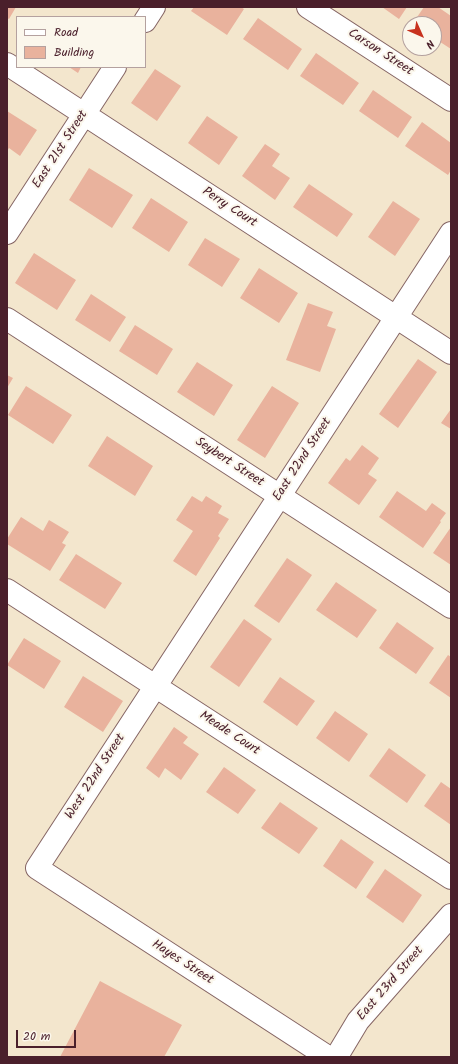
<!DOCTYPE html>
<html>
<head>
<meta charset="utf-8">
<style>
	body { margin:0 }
	#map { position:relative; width:458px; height:1064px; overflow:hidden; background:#f3e6cd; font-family:Kalam,sans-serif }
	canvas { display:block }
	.frame { position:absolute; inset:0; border:8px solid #4a1f2b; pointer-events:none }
	.legend { position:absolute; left:16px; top:16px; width:130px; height:52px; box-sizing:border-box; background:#fbf7ec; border:1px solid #b4a19f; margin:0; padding:5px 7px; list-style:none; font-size:12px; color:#4a1f2b }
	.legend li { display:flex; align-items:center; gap:8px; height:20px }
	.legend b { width:20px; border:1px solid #b4a19f }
	.north { position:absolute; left:402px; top:16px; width:40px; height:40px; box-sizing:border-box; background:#fbf7ec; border:1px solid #b4a19f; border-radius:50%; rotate:135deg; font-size:11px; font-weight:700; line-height:16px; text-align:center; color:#4a1f2b }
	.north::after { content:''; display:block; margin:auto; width:14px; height:18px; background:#c8321e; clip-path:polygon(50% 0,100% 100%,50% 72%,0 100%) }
	.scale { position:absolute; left:16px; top:1030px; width:60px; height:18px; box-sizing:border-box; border:2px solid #4a1f2b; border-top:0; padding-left:5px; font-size:12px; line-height:14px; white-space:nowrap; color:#4a1f2b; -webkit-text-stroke:3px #fbf7ec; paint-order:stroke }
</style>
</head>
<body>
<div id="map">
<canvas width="458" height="1064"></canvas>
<div class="frame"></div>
<ul class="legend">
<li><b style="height:5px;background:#fff"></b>Road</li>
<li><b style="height:11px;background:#e9b29d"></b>Building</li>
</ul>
<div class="north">N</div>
<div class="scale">20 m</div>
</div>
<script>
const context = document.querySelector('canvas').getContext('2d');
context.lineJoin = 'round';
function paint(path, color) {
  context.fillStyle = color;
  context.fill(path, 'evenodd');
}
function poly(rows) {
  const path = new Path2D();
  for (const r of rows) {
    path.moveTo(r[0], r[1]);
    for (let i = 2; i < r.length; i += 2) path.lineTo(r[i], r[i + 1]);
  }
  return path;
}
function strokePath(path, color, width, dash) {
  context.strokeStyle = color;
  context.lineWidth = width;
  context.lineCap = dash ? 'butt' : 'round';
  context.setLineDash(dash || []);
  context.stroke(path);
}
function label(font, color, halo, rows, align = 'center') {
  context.font = font + ' Kalam,sans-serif';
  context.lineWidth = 4;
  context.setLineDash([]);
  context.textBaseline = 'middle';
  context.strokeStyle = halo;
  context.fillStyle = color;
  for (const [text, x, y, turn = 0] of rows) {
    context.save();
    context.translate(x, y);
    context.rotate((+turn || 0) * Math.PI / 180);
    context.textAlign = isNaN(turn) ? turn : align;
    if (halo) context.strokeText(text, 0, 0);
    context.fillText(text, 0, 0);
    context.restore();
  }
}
paint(poly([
	[7,7,16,7,9,19,7,18],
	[194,7,241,7,244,9,227,35,191,11],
	[382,7,407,7,399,19],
	[424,7,438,7,451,16,451,49,434,38,434,24,414,24,413,23],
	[258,18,302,49,288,70,243,39],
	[316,53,359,83,343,105,300,76],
	[69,67,81,67,78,73],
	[155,69,181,86,157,121,131,103],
	[373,90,412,117,398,138,359,111],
	[7,111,37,130,20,156,9,148,7,151],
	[207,116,238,137,219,165,188,143],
	[422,122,451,143,451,170,448,175,405,146],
	[265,144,280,154,272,166,290,178,275,200,242,176],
	[89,168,133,195,112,228,69,200],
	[309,184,353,214,337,237,293,207],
	[151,198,188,222,169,252,132,228],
	[393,201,420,219,395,256,368,237],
	[205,238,240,259,222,287,188,265],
	[34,253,76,280,57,310,15,283],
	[259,268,298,293,279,323,240,298],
	[91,294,126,317,110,342,75,320],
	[308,303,333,312,327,326,336,329,320,372,286,360],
	[135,325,173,349,157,375,119,351],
	[418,359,437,372,398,428,379,414],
	[197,362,233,385,214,416,177,392],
	[7,375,13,378,7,388],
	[26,386,72,415,53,444,8,415],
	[272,386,299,403,265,458,237,440],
	[451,409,451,429,441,423],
	[107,436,153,466,135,496,88,466],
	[362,445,379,458,368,474,377,480,359,505,328,483,346,458,350,461],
	[397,491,426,511,432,503,446,513,440,521,441,522,423,548,379,517],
	[192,496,202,502,206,496,222,506,218,513,229,519,218,536,220,538,196,576,173,561,193,531,176,520],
	[21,517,43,531,49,520,69,532,62,543,66,545,50,571,7,544,7,539],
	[451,527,451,565,433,553],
	[76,554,122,583,105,609,59,580],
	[287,558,312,575,279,623,254,606],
	[336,582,377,610,357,638,316,610],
	[244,619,272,639,239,687,210,667],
	[397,622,434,648,416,674,379,648],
	[24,638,61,661,44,689,7,665],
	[448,655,451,657,451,698,429,683],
	[83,676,123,701,103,732,64,707],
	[280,677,315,701,297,726,263,702],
	[335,711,368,734,349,762,316,738],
	[174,727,188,737,183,743,199,754,181,780,165,768,159,778,146,768],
	[389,748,426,775,407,803,369,776],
	[224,767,256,790,238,814,206,792],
	[441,782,451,789,451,825,424,806],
	[280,802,318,828,299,854,261,828],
	[341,839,374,862,356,889,323,866],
	[385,869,422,895,403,923,366,897],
	[100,981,182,1025,164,1057,60,1057]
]), '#e9b29d');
const street = poly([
	[308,7,451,100],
	[145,21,154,7],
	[7,64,451,353],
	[7,233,115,67],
	[7,319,451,607],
	[7,590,451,878],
	[328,1057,37,868,451,233],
	[335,1057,337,1056,358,1021,451,915]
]);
strokePath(street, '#856564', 24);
strokePath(street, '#fff', 22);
label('13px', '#4a1f2b', '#fbf7ec', [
	["Carson Street",380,53,33],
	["East 21st Street",61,150,-57],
	["Perry Court",229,208,33],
	["East 22nd Street",303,460,-57],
	["Seybert Street",229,463,33],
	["Meade Court",229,734,33],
	["West 22nd Street",96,777,-57],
	["Hayes Street",182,963,33],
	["East 23rd Street",391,984,-49]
]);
</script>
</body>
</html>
